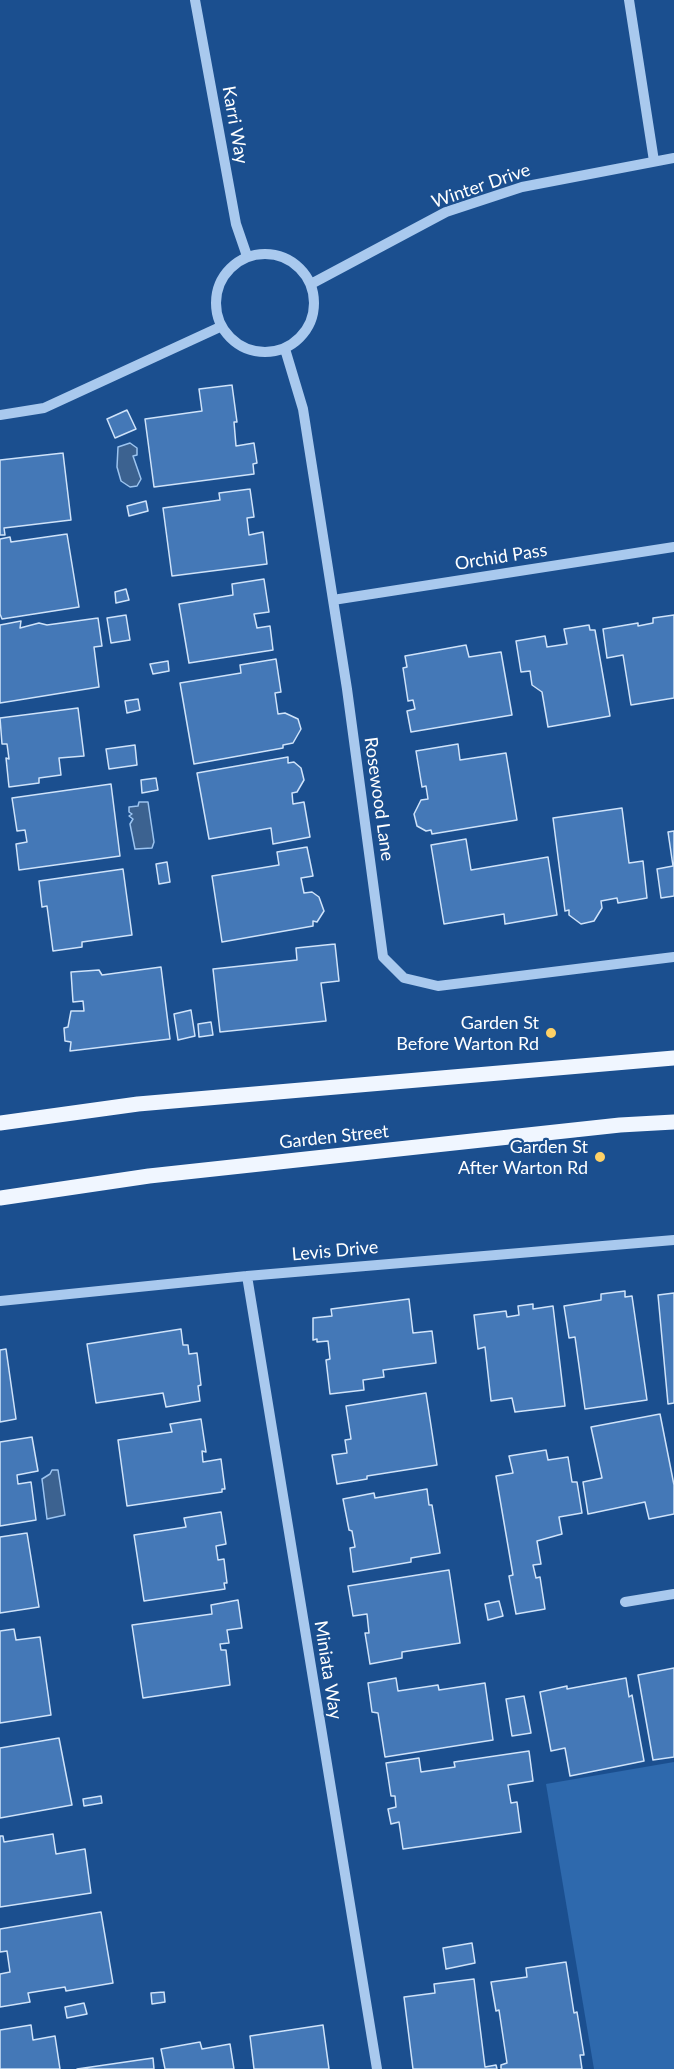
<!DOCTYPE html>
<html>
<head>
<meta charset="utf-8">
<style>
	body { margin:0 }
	canvas { display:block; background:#1b4f8f }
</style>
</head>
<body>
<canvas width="674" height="2069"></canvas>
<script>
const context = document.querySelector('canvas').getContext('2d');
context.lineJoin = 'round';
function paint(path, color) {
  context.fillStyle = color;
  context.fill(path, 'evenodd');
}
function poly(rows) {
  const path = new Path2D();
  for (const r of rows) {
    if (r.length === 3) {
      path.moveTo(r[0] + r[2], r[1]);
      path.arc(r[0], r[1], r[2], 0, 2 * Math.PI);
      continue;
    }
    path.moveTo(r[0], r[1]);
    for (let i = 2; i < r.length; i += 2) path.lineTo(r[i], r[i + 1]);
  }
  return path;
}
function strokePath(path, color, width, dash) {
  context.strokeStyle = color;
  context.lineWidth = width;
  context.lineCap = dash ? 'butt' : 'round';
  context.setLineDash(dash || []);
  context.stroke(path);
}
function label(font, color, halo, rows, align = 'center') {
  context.font = font + ' Lato,sans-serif';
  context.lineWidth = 4.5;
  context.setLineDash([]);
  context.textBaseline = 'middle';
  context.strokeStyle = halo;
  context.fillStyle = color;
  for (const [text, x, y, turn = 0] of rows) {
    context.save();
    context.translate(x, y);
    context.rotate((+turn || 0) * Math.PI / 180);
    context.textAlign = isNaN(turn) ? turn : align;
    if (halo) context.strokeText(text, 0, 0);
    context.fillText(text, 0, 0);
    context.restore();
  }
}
paint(poly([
	[674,1762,674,2069,594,2069,546,1784]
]), '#2e69ad');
const water = poly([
	[130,443,137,448,137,455,133,456,141,479,137,486,130,487,121,481,117,467,118,447,130,443],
	[139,802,148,802,154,842,152,848,135,849,130,824,133,819,129,816,132,814,129,812,129,807,138,806,139,802],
	[52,1470,58,1470,65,1515,47,1519,42,1479,50,1474,52,1470]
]);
paint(water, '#3c6290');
strokePath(water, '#9cc4f0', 1.5);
const building = poly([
	[232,385,237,422,234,422,236,446,254,443,257,463,253,464,254,474,154,487,145,419,202,411,199,389,232,385],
	[127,410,136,429,115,438,107,419,127,410],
	[63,453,71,520,4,528,5,535,0,535,0,460,63,453],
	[250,489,254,517,247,518,249,535,263,532,267,564,172,576,163,508,220,500,219,493,250,489],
	[146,501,148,511,129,516,127,506,146,501],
	[67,534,79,607,2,619,0,614,0,539,10,537,11,542,67,534],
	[264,579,269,612,254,614,257,628,270,626,273,650,189,663,179,604,233,595,232,584,264,579],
	[126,589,129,600,116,603,115,592,126,589],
	[126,615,130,640,111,643,107,618,126,615],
	[674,615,674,698,631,705,623,655,607,658,603,629,638,623,638,626,653,623,653,618,674,615],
	[98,618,102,646,94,647,99,687,0,703,0,625,21,621,20,628,39,623,47,625,98,618],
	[589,625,590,630,595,630,610,716,548,727,542,692,532,685,530,671,521,672,516,641,545,636,547,647,567,644,564,629,589,625],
	[466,645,469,657,501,652,512,715,411,732,407,711,415,709,413,700,408,701,403,668,407,667,405,656,466,645],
	[276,659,281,692,275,693,278,714,285,713,298,719,301,729,293,743,283,745,283,748,194,764,180,683,241,673,240,665,276,659],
	[168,661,169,671,153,674,150,664,168,661],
	[138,699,140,710,127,713,125,701,138,699],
	[78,708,84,756,59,758,61,775,39,778,39,783,9,787,6,758,9,759,7,744,2,744,0,718,78,708],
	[458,744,460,760,506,753,517,820,432,834,431,830,426,831,417,826,414,814,421,800,428,799,426,786,422,787,416,751,458,744],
	[135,745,137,765,109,769,106,749,135,745],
	[288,757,288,763,294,762,301,768,304,780,297,792,292,793,293,804,304,802,310,837,273,844,271,828,209,839,197,773,288,757],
	[156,778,158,790,142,793,141,780,156,778],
	[111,784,120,856,19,870,16,844,27,842,25,830,17,831,12,798,111,784],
	[622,808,629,863,643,861,647,898,618,903,617,898,601,901,602,908,594,921,581,924,569,915,569,910,565,911,553,818,622,808],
	[674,831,674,896,661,898,657,869,673,866,668,832,674,831],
	[466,839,471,870,548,857,557,915,505,924,504,914,444,924,431,845,466,839],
	[307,847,313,876,301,878,304,893,312,892,319,897,324,911,317,922,313,921,313,926,222,942,212,876,279,865,277,852,307,847],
	[167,862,170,882,159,884,156,864,167,862],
	[123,869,132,935,82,942,82,947,53,951,47,906,42,907,39,881,123,869],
	[335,944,339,981,321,983,326,1021,220,1032,213,969,297,960,296,948,335,944],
	[161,967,170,1039,70,1051,71,1042,65,1041,64,1028,68,1027,71,1011,84,1011,83,1001,73,1002,71,972,99,970,102,975,161,967],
	[191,1010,195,1036,178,1040,174,1014,191,1010],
	[211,1022,213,1035,199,1037,198,1024,211,1022],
	[625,1291,625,1297,632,1296,647,1400,585,1409,575,1337,569,1338,564,1306,601,1300,601,1294,625,1291],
	[674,1293,674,1403,668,1404,658,1295,674,1293],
	[409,1299,413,1333,432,1331,436,1363,383,1370,384,1377,363,1380,364,1390,330,1394,326,1360,330,1359,328,1341,317,1342,317,1339,313,1340,313,1318,332,1316,331,1309,409,1299],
	[533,1304,533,1309,553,1306,565,1406,515,1412,512,1398,491,1401,485,1347,478,1349,474,1315,506,1311,507,1317,519,1315,518,1306,533,1304],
	[181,1329,183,1345,188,1345,189,1354,197,1353,201,1385,198,1386,200,1401,166,1407,163,1393,96,1403,87,1344,181,1329],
	[6,1349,16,1419,0,1422,0,1350,6,1349],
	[426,1393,437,1465,367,1476,367,1479,337,1484,332,1455,347,1453,345,1440,351,1439,346,1406,426,1393],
	[660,1414,674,1485,674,1514,649,1519,645,1502,588,1514,583,1482,602,1478,591,1427,660,1414],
	[201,1419,206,1452,202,1451,203,1462,221,1459,225,1489,222,1489,222,1492,127,1506,118,1440,172,1432,170,1424,201,1419],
	[32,1437,38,1471,17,1475,18,1484,31,1482,36,1520,0,1526,0,1442,32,1437],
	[546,1450,548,1460,568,1457,572,1482,577,1482,582,1513,559,1517,562,1534,537,1541,541,1564,533,1565,536,1578,540,1577,545,1609,516,1614,509,1576,513,1575,496,1476,513,1473,509,1456,546,1450],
	[427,1489,429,1505,432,1505,440,1553,411,1558,411,1562,353,1572,350,1548,355,1547,352,1531,349,1530,343,1499,374,1493,375,1498,427,1489],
	[221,1512,226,1544,216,1546,218,1560,224,1559,227,1583,224,1583,225,1589,144,1601,134,1535,186,1527,184,1518,221,1512],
	[27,1533,39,1607,0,1613,0,1537,27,1533],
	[449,1570,460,1643,402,1652,402,1658,370,1664,365,1633,369,1633,367,1614,353,1616,348,1586,449,1570],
	[238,1600,242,1628,227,1630,229,1643,220,1644,221,1650,226,1650,230,1685,143,1698,132,1625,212,1614,211,1605,238,1600],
	[499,1601,503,1616,488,1620,485,1604,499,1601],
	[14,1629,16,1640,40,1637,51,1715,0,1723,0,1631,14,1629],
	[674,1668,674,1757,653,1760,638,1675,674,1668],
	[396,1678,398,1691,438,1685,439,1690,485,1683,493,1740,385,1757,378,1713,372,1712,368,1683,396,1678],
	[626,1678,629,1697,632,1695,644,1761,570,1776,565,1748,551,1751,540,1692,567,1686,567,1689,626,1678],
	[524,1696,531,1733,512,1736,506,1699,524,1696],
	[59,1738,72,1805,0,1818,0,1748,59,1738],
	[529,1751,533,1781,508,1785,511,1803,517,1802,521,1832,403,1849,399,1822,391,1824,388,1809,396,1807,395,1796,391,1796,386,1763,419,1758,421,1772,455,1767,454,1762,529,1751],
	[101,1796,102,1803,84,1806,83,1799,101,1796],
	[53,1834,56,1854,85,1849,91,1893,0,1907,0,1836,3,1836,4,1842,53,1834],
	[101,1912,113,1983,66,1991,65,1987,28,1993,30,2002,0,2007,0,1974,10,1972,7,1951,0,1952,0,1929,101,1912],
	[472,1943,475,1963,446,1969,443,1948,472,1943],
	[566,1962,574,2013,577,2012,584,2055,580,2055,582,2069,501,2069,501,2065,507,2063,499,2010,496,2011,491,1982,527,1977,526,1968,566,1962],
	[474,1979,485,2067,496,2065,497,2069,413,2069,404,1997,435,1993,434,1984,474,1979],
	[164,1992,165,2002,152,2004,151,1993,164,1992],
	[84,2003,87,2014,67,2018,65,2007,84,2003],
	[31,2025,33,2040,55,2036,60,2069,0,2069,0,2030,31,2025],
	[323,2025,329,2069,254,2069,250,2036,323,2025],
	[200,2042,202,2049,230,2044,234,2069,165,2069,161,2049,200,2042],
	[153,2058,154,2069,77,2069,153,2058]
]);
paint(building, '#4478b7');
strokePath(building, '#cfe3fa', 1.5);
strokePath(poly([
	[195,0,236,224,247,256],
	[629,0,654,161],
	[265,303,49],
	[311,284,446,212,522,187,674,158],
	[285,349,303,409,347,689,383,957,404,978,438,986,674,957],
	[0,415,44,408,220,327],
	[333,600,674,547],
	[247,1276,377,2069],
	[0,1301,247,1276,674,1240],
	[625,1602,674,1594]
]), '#a9c9ee', 10);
strokePath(poly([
	[0,1123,138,1104,674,1058],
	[0,1198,149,1176,620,1125,674,1122]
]), '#f0f6ff', 15);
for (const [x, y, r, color] of [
	[551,1033,6,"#ffd166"],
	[600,1157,6,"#ffd166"]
]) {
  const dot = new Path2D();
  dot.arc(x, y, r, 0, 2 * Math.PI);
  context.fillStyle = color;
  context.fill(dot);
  strokePath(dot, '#1b4f8f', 2);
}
label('18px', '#fff', '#1b4f8f', [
	["Karri Way",235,125,80],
	["Winter Drive",481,186,-19],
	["Orchid Pass",501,557,-9],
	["Rosewood Lane",379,799,82],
	["Garden Street",334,1137,-6],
	["Levis Drive",335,1251,-5],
	["Miniata Way",328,1670,81]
]);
label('18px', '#fff', '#1b4f8f', [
	["Garden St",539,1023],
	["Before Warton Rd",539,1044],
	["Garden St",588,1147],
	["After Warton Rd",588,1168]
], 'right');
</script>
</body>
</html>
